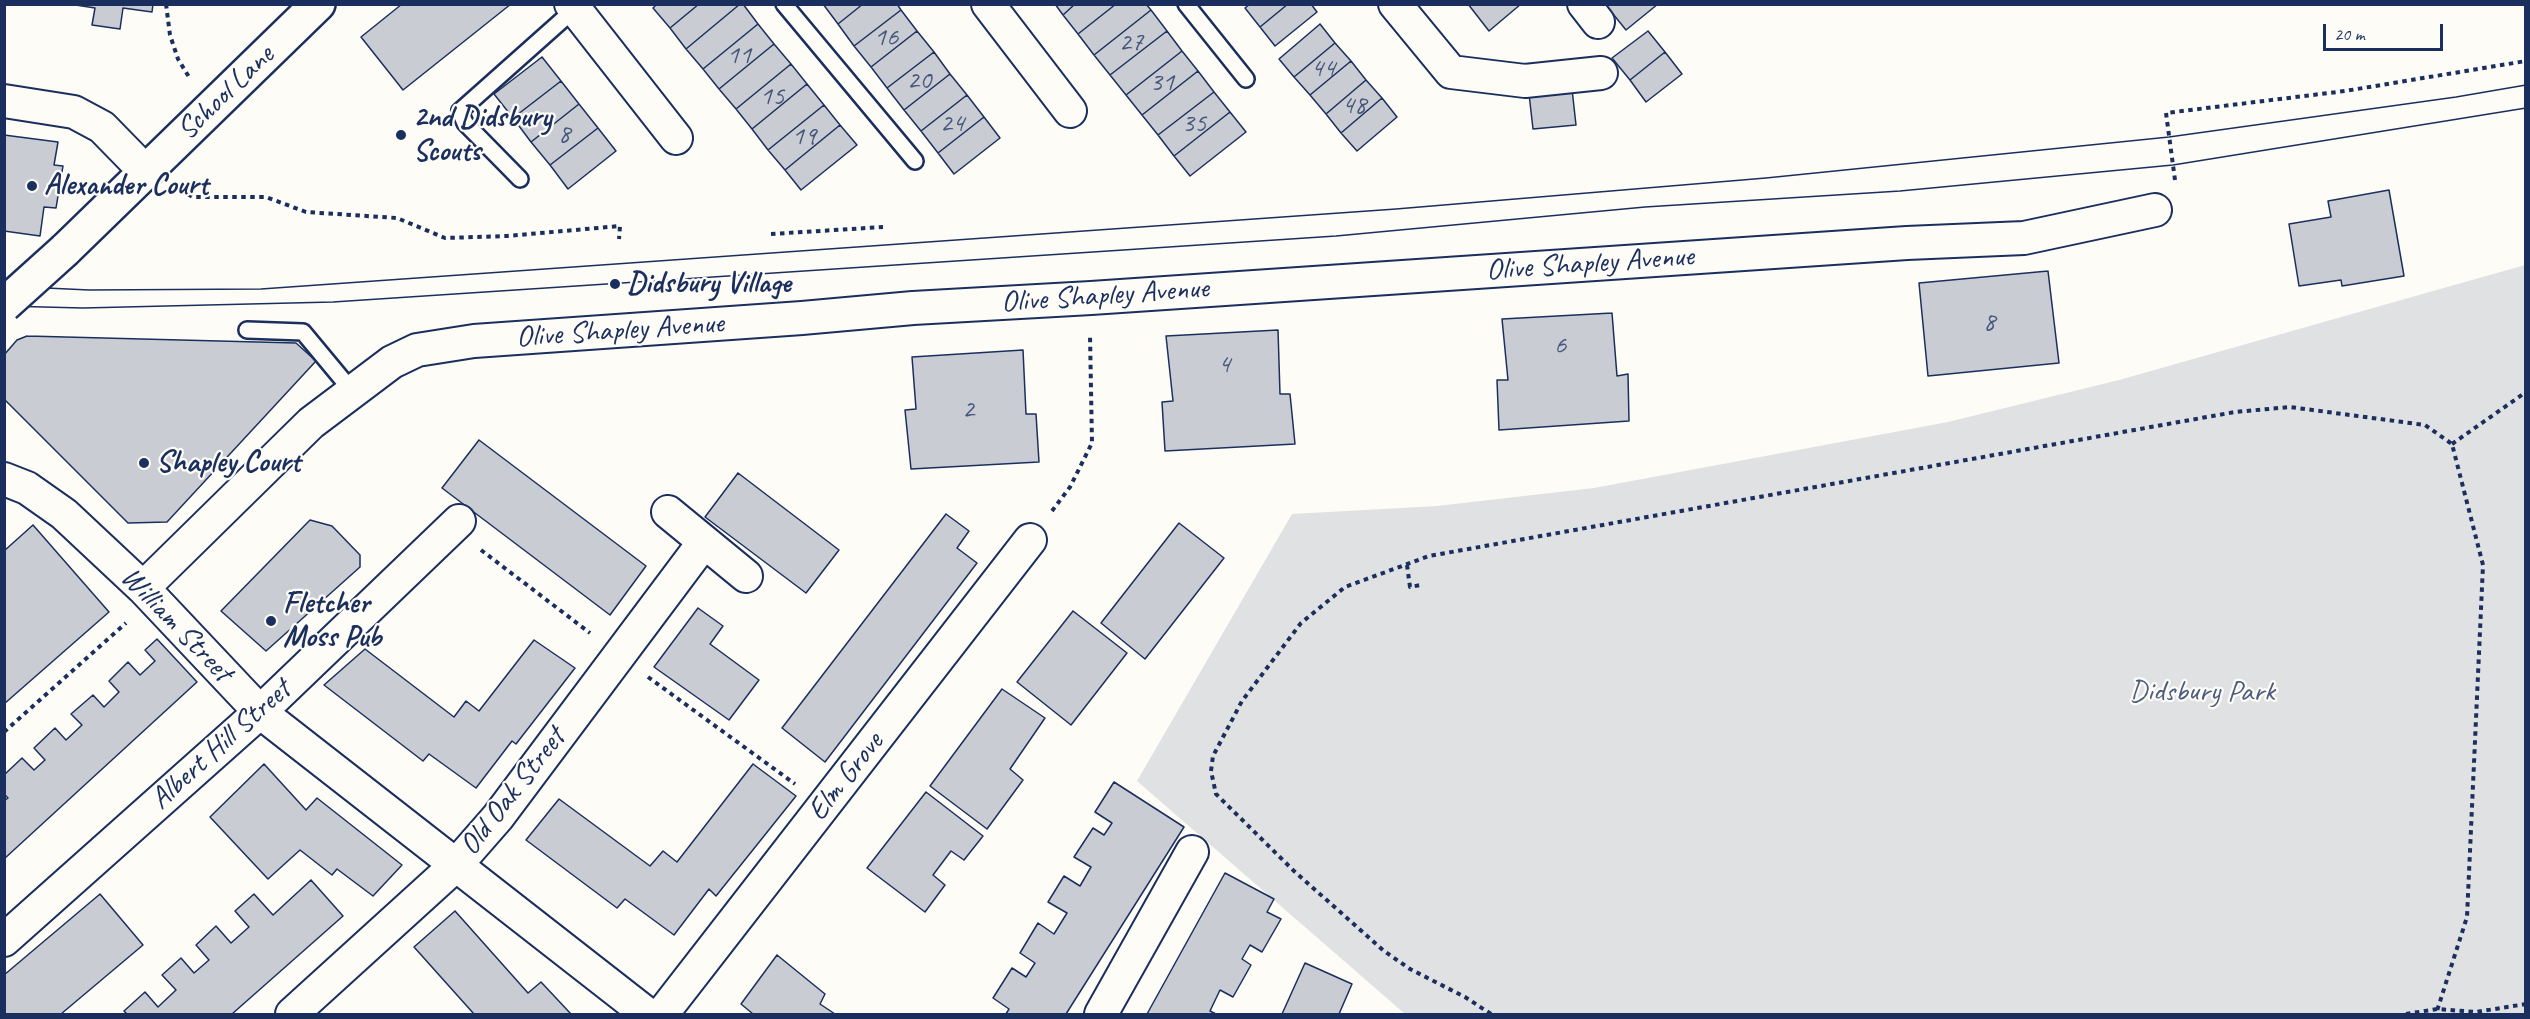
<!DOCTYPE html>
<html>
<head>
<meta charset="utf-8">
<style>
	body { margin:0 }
	#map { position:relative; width:2530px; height:1019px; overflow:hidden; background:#fdfcf7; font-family:Caveat,sans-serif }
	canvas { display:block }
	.frame { position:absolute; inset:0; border:6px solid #1b2f5e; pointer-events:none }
	.scale { position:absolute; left:2323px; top:24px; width:120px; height:27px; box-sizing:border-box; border:3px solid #1b2f5e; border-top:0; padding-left:8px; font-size:18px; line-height:21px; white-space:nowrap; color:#1b2f5e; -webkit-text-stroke:4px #fdfcf7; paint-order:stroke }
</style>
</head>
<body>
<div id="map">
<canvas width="2530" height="1019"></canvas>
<div class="frame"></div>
<div class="scale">20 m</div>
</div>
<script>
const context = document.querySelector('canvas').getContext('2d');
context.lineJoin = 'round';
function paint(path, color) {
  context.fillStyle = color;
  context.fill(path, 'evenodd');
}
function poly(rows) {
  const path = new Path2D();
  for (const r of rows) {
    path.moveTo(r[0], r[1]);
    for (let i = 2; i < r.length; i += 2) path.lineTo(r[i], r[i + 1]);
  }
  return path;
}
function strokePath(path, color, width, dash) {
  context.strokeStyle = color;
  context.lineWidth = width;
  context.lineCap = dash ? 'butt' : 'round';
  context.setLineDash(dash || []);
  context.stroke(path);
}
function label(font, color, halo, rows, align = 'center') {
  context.font = font + ' Caveat,sans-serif';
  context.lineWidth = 4.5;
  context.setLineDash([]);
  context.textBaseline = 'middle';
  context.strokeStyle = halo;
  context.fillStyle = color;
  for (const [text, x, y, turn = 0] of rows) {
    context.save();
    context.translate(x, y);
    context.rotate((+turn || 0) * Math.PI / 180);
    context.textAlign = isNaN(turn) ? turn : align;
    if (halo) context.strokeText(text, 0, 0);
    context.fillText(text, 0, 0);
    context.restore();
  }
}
paint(poly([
	[2525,265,2525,1014,1405,1014,1137,781,1292,514,1437,506,1594,488,1948,422,2119,380]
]), '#e0e1e3');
const building = poly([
	[69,4,153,4,152,12,123,8,120,29,92,25,95,8,69,4],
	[402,4,511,4,403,90,361,37,402,4],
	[657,4,699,4,670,28,653,8,657,4],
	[699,4,740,4,686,49,670,28,699,4],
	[740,4,743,4,758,24,703,69,686,49,740,4],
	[823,4,863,4,838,24,823,4],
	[863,4,897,4,901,10,854,46,838,24,863,4],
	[1055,4,1075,4,1063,15,1055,4],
	[1075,4,1116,4,1078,34,1063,15,1075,4],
	[1116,4,1146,4,1151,10,1094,55,1078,34,1116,4],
	[1250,4,1288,4,1260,27,1245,8,1250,4],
	[1288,4,1311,4,1317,12,1275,46,1260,27,1288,4],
	[1468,4,1521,4,1489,31,1468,4],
	[1605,4,1658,4,1626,30,1605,4],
	[901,10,917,31,871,67,854,46,901,10],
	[1151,10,1167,31,1110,75,1094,55,1151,10],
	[758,24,774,44,719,89,703,69,758,24],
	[1320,24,1335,43,1294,77,1279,59,1320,24],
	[917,31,934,52,887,88,871,67,917,31],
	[1167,31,1182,51,1126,95,1110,75,1167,31],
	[1648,31,1665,52,1630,80,1612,58,1648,31],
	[1335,43,1351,61,1310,95,1294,77,1335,43],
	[774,44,791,64,736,109,719,89,774,44],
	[1182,51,1198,71,1142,115,1126,95,1182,51],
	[934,52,950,74,904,110,887,88,934,52],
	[1665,52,1682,74,1646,102,1630,80,1665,52],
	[542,57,561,81,513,118,494,94,542,57],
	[1351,61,1366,80,1326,114,1310,95,1351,61],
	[791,64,807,84,752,129,736,109,791,64],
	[1198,71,1214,92,1158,135,1142,115,1198,71],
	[950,74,967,95,921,131,904,110,950,74],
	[1366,80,1382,98,1341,133,1326,114,1366,80],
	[561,81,579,104,531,142,513,118,561,81],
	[807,84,824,105,768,150,752,129,807,84],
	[1572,89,1576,125,1533,129,1529,94,1572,89],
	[1214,92,1230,112,1174,156,1158,135,1214,92],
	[967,95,984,117,938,153,921,131,967,95],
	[1382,98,1397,117,1357,151,1341,133,1382,98],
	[579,104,598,128,550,165,531,142,579,104],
	[824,105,840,125,785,170,768,150,824,105],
	[1230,112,1246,132,1190,176,1174,156,1230,112],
	[984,117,1000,138,954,174,938,153,984,117],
	[840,125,857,145,801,190,785,170,840,125],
	[598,128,616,151,568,189,550,165,598,128],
	[4,135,58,142,54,165,63,166,56,208,44,207,40,236,4,231,4,135],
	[2389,190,2404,276,2342,286,2341,280,2299,286,2289,224,2331,217,2328,201,2389,190],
	[2048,271,2059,363,1928,376,1919,283,2048,271],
	[1612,313,1617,376,1628,374,1629,421,1499,430,1497,380,1508,380,1502,319,1612,313],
	[1278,330,1280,394,1290,394,1295,444,1165,451,1162,402,1173,401,1166,336,1278,330],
	[27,336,296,343,316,361,167,522,128,523,4,399,4,355,17,340,27,336],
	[1023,350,1026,414,1036,414,1039,462,911,469,905,410,916,409,912,357,1023,350],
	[479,440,646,566,610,615,442,488,479,440],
	[738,473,839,550,806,593,705,517,738,473],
	[946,514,969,531,957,548,977,563,825,762,782,728,946,514],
	[310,520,332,526,360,555,360,567,266,651,221,611,310,520],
	[1179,523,1224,558,1145,659,1101,623,1179,523],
	[33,525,109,612,4,704,4,551,33,525],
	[698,608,723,626,710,644,759,680,729,720,654,667,698,608],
	[1073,611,1127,653,1071,725,1017,682,1073,611],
	[157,639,197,682,4,859,4,801,8,798,4,794,4,775,22,758,34,770,45,760,34,748,55,728,66,740,82,725,71,714,93,695,104,707,119,692,109,681,128,662,140,675,155,661,145,650,157,639],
	[534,640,575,668,516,744,512,741,476,788,429,754,423,761,324,685,365,649,454,717,466,701,479,711,534,640],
	[1002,689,1045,718,1010,769,1023,780,987,829,930,786,1002,689],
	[264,764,306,810,317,798,402,865,373,896,337,869,332,875,300,850,268,879,210,817,264,764],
	[753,764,796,796,716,896,709,889,674,935,625,899,617,908,526,840,559,799,650,866,663,851,677,862,753,764],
	[1114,782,1184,827,1066,1014,1006,1014,1009,1009,993,998,1012,968,1026,977,1035,963,1020,953,1038,923,1054,934,1067,913,1048,902,1064,876,1080,886,1091,867,1074,857,1093,828,1104,835,1112,823,1095,812,1114,782],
	[926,792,983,836,964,860,951,851,933,875,945,885,925,912,867,868,926,792],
	[1225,873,1274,899,1267,912,1281,919,1262,952,1250,945,1242,959,1251,965,1233,997,1220,990,1210,1011,1216,1014,1147,1014,1225,873],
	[311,880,343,916,232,1014,127,1014,124,1011,145,992,158,1007,176,990,162,975,181,958,194,973,209,960,196,945,216,926,231,943,249,927,235,911,254,894,273,915,311,880],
	[100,894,143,945,61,1014,4,1014,4,975,100,894],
	[455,911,528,993,541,982,571,1014,474,1014,414,947,455,911],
	[777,955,825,994,820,1004,835,1014,753,1014,741,1004,777,955],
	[1305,963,1352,984,1339,1014,1282,1014,1305,963]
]);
paint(building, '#c9ccd3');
strokePath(building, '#1b2f5e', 1.5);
const lane = poly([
	[784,4,915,161],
	[1186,4,1246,79],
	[520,179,465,123,460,111,578,6],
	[247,330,303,332,352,391]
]);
const street = poly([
	[571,4,676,138],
	[988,4,1070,111],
	[1395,4,1451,72,1525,81,1601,73],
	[1584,4,1598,22],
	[4,101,74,112,102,127,145,171],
	[4,479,27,488,64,514,143,588,260,712,647,1014],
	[668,512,746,576],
	[143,588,311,423,392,362,417,350,474,341,802,318,913,308,1091,298,1907,243,2024,238,2155,210],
	[4,940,260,712,459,521],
	[292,1014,456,865,498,817,704,542],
	[662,1014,1030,540],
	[1101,1014,1192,852]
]);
const secondary = poly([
	[65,250,318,4]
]);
strokePath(lane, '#1b2f5e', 20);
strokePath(street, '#1b2f5e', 36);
strokePath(secondary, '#1b2f5e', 38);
strokePath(poly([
	[166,4,170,35,178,59,189,77],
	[2175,180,2166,113,2345,91,2526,61],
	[180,190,193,197,266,197,306,212,397,218,445,238,507,236,620,226,619,239],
	[771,234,883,227],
	[2452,444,2526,392],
	[1052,511,1070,487,1092,443,1090,335],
	[481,550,590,633],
	[1407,565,1410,587,1421,585],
	[648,677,795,784],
	[4,732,126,623],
	[1491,1014,1465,997,1410,969,1384,951,1294,871,1216,794,1211,771,1213,756,1242,701,1301,623,1345,587,1429,556,2235,412,2290,407,2425,425,2452,444,2483,565,2467,917,2436,1014],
	[2406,1014,2437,1009,2476,1012,2526,1004]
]), '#1b2f5e', 4, [4.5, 4.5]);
strokePath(lane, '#fdfcf7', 15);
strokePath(street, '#fdfcf7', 32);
strokePath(secondary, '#fdfcf7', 33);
strokePath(poly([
	[4,286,89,290,261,289,1396,209,1766,178,2169,137,2456,97,2526,85],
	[4,306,83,308,333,302,1336,236,1645,207,1900,191,2173,165,2526,108]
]), '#1b2f5e', 1.5);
const secondaryBridge = poly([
	[4,305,65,250]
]);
strokePath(secondaryBridge, '#1b2f5e', 38, []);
strokePath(secondaryBridge, '#fdfcf7', 33);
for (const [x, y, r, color] of [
	[401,135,6,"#1b2f5e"],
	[32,186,6,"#1b2f5e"],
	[615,284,6,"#1b2f5e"],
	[144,463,6,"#1b2f5e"],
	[271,621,6,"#1b2f5e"]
]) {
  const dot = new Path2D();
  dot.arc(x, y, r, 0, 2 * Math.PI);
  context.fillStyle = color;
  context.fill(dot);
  strokePath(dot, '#fdfcf7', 2);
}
label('27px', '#46567b', null, [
	["16",886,38],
	["27",1131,43],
	["11",739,56],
	["44",1323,69],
	["20",919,81],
	["31",1162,83],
	["15",772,97],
	["48",1354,106],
	["24",952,124],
	["35",1194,124],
	["8",564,135],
	["19",804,137],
	["8",1989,323],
	["6",1560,346],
	["4",1224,365],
	["2",968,410]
]);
label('30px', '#1b2f5e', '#fdfcf7', [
	["School Lane",226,93,-44],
	["Olive Shapley Avenue",1590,264,-4],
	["Olive Shapley Avenue",1105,296,-4],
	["Olive Shapley Avenue",620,331,-4],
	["William Street",176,625,46],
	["Albert Hill Street",221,745,-42],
	["Elm Grove",846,777,-52],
	["Old Oak Street",513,792,-52]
]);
label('bold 30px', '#1b2f5e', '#fdfcf7', [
	["2nd Didsbury",413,118],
	["Scouts",413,152],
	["Alexander Court",44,186],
	["Didsbury Village",627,284],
	["Shapley Court",156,463],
	["Fletcher",283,604],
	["Moss Pub",283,638]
], 'left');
label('30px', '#4c5c7f', '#fdfcf7', [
	["Didsbury Park",2202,692]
]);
</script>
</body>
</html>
